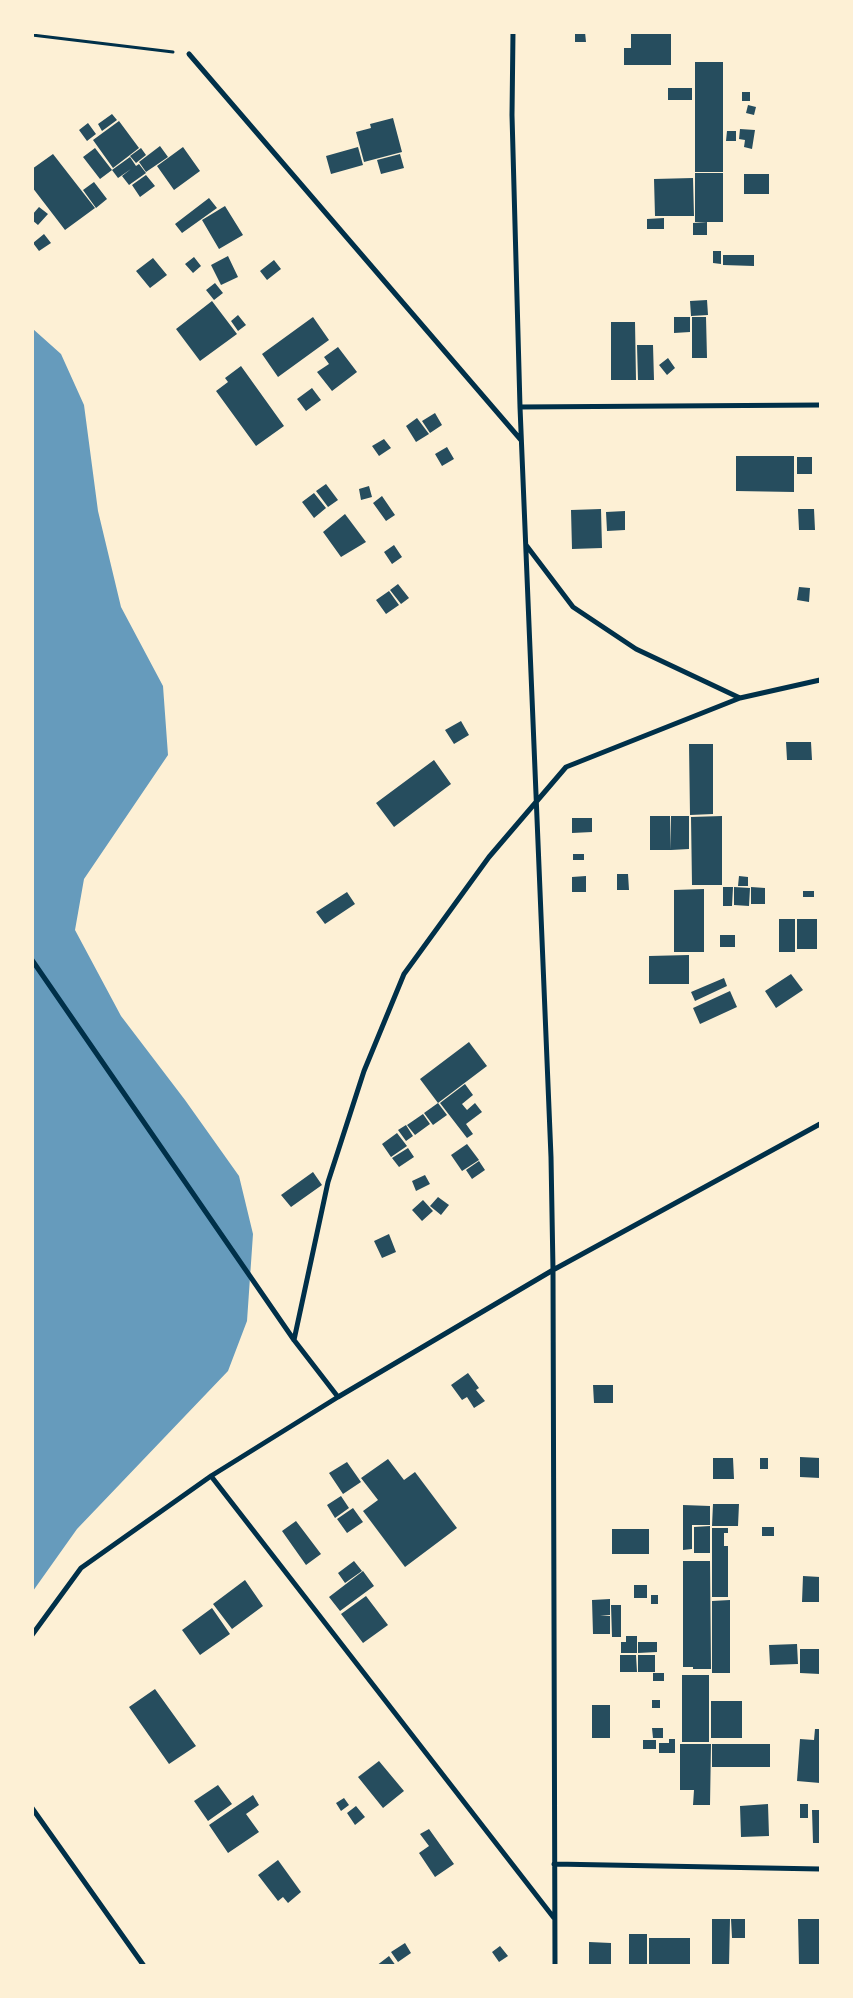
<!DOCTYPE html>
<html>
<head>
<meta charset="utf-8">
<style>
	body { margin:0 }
	#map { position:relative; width:853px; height:1998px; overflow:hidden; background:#fdf0d5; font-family:"Exo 2",sans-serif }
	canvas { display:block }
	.frame { position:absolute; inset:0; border:34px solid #fdf0d5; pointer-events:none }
</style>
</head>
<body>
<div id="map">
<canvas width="853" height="1998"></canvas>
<div class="frame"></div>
</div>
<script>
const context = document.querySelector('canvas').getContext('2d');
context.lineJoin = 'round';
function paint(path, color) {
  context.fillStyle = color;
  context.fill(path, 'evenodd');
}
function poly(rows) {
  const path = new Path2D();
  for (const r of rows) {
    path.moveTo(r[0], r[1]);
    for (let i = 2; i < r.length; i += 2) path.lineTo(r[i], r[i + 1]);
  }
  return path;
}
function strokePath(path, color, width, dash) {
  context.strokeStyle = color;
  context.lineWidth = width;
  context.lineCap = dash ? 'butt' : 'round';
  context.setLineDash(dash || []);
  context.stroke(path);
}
paint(poly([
	[33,329,61,354,84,405,98,511,121,607,163,686,168,755,84,879,75,930,121,1016,185,1100,239,1176,253,1234,247,1321,228,1371,77,1529,33,1591]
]), '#669bbc');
paint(poly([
	[575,32,585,32,586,42,575,42],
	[631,33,671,33,671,65,624,65,624,48,631,48],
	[695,62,723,62,723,101,695,101],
	[668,88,692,88,692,100,668,100],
	[742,92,750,92,750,101,742,101],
	[695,101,723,101,723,172,695,172],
	[748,105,756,107,754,115,746,113],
	[112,114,117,120,102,131,98,124],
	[393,118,402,152,364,162,356,132,371,128,370,124],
	[119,121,139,148,113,168,93,140],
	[88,123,96,134,87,141,79,130],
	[740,129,755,130,752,149,744,147,745,140,739,139],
	[727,131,736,131,736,141,726,141],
	[160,146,168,157,146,172,139,162],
	[183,147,200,171,174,190,157,166],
	[358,147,363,165,331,174,326,156],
	[95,148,112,170,100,179,83,157],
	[141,148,146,155,136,163,130,156],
	[53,154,95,208,65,230,32,187,32,169],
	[400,154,404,168,381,174,377,160],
	[130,157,136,166,139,164,146,173,129,185,122,176,131,169,118,178,112,170],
	[695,173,723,173,723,222,695,222],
	[744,174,769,174,769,194,744,194],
	[146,175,155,186,140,197,132,185],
	[693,178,694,216,655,216,654,179],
	[94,182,107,199,96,208,83,190],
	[209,198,217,208,182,233,175,224],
	[225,206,243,235,219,249,202,220],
	[39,207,48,214,38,225,32,220,32,215],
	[664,218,664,229,647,229,647,219],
	[707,222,707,235,693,235,693,223],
	[44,234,51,243,39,251,33,243],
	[713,251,721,251,721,264,713,263],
	[723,255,754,255,754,266,723,265],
	[228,256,238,277,221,285,211,265],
	[194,257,201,266,193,273,185,264],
	[153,258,167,275,150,288,136,271],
	[274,260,281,269,267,280,260,271],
	[215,283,223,293,214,300,206,290],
	[707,300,708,315,691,316,690,301],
	[212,301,237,334,200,361,176,329],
	[238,315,246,325,238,331,231,321],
	[313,317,329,340,278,377,262,354],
	[674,317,690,317,690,332,674,333],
	[692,317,706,317,707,358,692,358],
	[611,322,635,322,636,380,611,380],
	[637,345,653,345,654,380,638,380],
	[338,347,357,372,332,391,317,372,329,364,324,357],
	[668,358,675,368,667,375,659,365],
	[241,366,284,426,256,446,216,391,228,382,225,378],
	[312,388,321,400,306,411,297,399],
	[435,413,442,425,430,433,422,421],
	[417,418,429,434,416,442,406,426],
	[384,439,391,448,379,456,372,446],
	[447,447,454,459,442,466,435,454],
	[736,456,794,456,794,492,736,491],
	[797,457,812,457,812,474,797,474],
	[326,484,338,500,328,507,316,491],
	[369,486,372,497,361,500,359,489],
	[314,493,326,508,314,518,302,502],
	[382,496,395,515,386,521,373,503],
	[601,509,602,548,572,549,571,510],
	[798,509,814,509,815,530,799,530],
	[625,511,625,530,607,531,606,512],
	[345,514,366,542,341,557,323,532],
	[394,545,402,557,392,564,384,552],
	[398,584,409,598,401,604,390,590],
	[799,587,810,588,809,602,797,600],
	[389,591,399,605,386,614,376,600],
	[461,721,469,735,454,744,445,730],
	[786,742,811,742,812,760,787,760],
	[689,744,713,744,713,814,690,815],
	[434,760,451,784,394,827,376,803],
	[650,816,670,816,671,850,650,850],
	[671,816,689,816,689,849,671,850],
	[722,816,722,885,692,885,691,817],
	[572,818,592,818,592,832,572,833],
	[573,854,584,854,584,860,573,860],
	[617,874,628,874,629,890,617,890],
	[586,876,586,892,572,892,572,877],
	[739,876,748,877,748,886,738,886],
	[723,887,733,887,732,906,723,906],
	[734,887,750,888,749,906,734,905],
	[751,887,765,888,765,904,751,904],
	[704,889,704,952,674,952,674,890],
	[803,891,814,891,814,897,803,897],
	[347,892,355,904,325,924,316,912],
	[779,919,795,919,795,952,779,952],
	[797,919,817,919,817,949,797,949],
	[720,935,735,935,735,947,720,947],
	[689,955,689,984,649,984,649,956],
	[791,974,803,990,776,1008,765,991],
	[724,978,727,986,695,1001,691,992],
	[730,991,737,1007,700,1024,693,1008],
	[469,1042,487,1066,438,1103,420,1079],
	[465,1084,473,1095,462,1104,467,1110,475,1103,482,1112,466,1124,473,1134,467,1138,440,1103],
	[438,1103,447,1115,433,1125,424,1113],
	[423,1114,430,1124,415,1135,407,1125],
	[406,1125,413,1136,406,1141,398,1130],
	[397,1133,407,1146,391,1157,382,1144],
	[467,1144,479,1160,462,1171,451,1155],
	[408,1148,414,1157,399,1167,392,1158],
	[479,1161,485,1170,472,1179,466,1170],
	[313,1172,322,1185,291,1207,281,1195],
	[425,1175,430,1184,416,1191,412,1181],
	[438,1197,449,1205,441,1215,430,1206],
	[423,1200,433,1211,422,1221,412,1210],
	[389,1234,396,1252,382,1258,374,1241],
	[468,1373,479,1388,476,1390,485,1401,474,1408,467,1397,462,1400,451,1385],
	[593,1385,613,1385,613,1403,594,1403],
	[800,1457,820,1458,820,1478,800,1477],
	[713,1458,733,1458,734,1479,713,1479],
	[760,1458,768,1458,768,1469,760,1469],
	[388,1459,404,1480,415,1472,457,1528,405,1567,363,1511,378,1500,361,1478],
	[347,1462,361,1482,343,1494,329,1473],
	[341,1496,349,1508,335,1518,327,1505],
	[713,1504,739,1504,738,1526,712,1526],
	[683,1505,710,1506,710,1525,692,1525,692,1549,683,1550],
	[353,1508,363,1522,347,1533,337,1519],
	[296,1521,321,1554,306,1565,282,1531],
	[710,1526,710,1553,694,1553,694,1527],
	[762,1527,774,1527,774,1536,762,1536],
	[712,1528,728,1528,728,1533,724,1533,724,1546,728,1546,728,1597,712,1597],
	[612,1529,649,1529,649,1554,612,1554],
	[354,1561,362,1571,345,1583,338,1573],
	[683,1561,710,1561,711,1669,693,1669,693,1667,683,1667],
	[363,1571,374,1586,340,1611,329,1597],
	[803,1576,820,1577,820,1602,802,1602],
	[245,1580,263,1606,232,1629,213,1604],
	[634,1585,647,1585,647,1598,634,1598],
	[651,1595,658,1595,658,1604,651,1604],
	[366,1596,388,1625,363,1643,341,1614],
	[610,1599,610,1615,600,1615,610,1616,610,1634,593,1634,592,1600],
	[730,1600,730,1673,712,1673,712,1601],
	[611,1605,621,1605,621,1637,612,1637],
	[212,1608,230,1634,200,1655,182,1630],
	[626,1636,637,1636,637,1653,621,1653,621,1642,626,1642],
	[638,1642,657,1642,657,1652,638,1653],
	[797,1644,798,1664,770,1665,769,1645],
	[800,1649,820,1649,820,1674,800,1673],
	[620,1655,636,1655,637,1672,620,1672],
	[638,1655,655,1655,655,1672,638,1672],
	[653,1673,664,1673,664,1681,653,1681],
	[682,1675,709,1675,709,1742,682,1742],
	[155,1689,196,1746,169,1764,129,1707],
	[652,1700,660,1700,660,1708,652,1708],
	[711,1701,742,1701,742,1738,711,1738],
	[592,1705,610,1705,610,1738,592,1738],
	[652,1728,663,1728,663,1738,653,1738],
	[815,1729,820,1729,820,1783,797,1781,800,1739,814,1740],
	[669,1739,675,1739,675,1753,659,1753,659,1743,669,1743],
	[643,1740,656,1740,656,1749,643,1749],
	[680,1744,711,1744,710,1805,693,1805,694,1790,680,1790],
	[712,1744,770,1744,770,1767,712,1767],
	[379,1761,404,1791,383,1808,358,1777],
	[218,1785,232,1804,208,1821,194,1801],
	[253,1795,259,1805,246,1814,259,1832,228,1853,209,1825],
	[344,1798,349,1805,341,1811,336,1803],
	[768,1804,769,1836,741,1837,740,1806],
	[800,1804,808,1804,808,1818,800,1818],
	[356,1806,365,1817,355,1825,347,1813],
	[812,1810,820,1810,820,1843,813,1843],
	[429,1829,454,1864,435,1877,419,1853,429,1846,420,1834],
	[278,1860,301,1892,288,1903,283,1897,278,1901,258,1875],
	[712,1919,730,1919,729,1966,712,1966],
	[731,1919,745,1919,745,1938,732,1938],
	[798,1919,820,1919,820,1966,799,1966],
	[629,1934,647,1934,647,1966,629,1966],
	[649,1938,690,1938,690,1966,649,1966],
	[589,1942,611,1943,611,1966,589,1966],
	[405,1943,411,1953,398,1962,391,1952],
	[500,1946,508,1956,499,1962,492,1952],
	[389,1956,396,1966,376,1966]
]), '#264d5e');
strokePath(poly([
	[32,35,173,52]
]), '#003049', 3);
strokePath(poly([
	[513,32,512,115,520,407,551,1157,553,1270,555,1966],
	[189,54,521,440],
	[520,407,820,405],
	[526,545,573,607,636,649,740,698],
	[32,960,294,1340,338,1397],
	[294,1340,328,1182,364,1071,404,974,489,857,566,767,740,698,820,680],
	[211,1476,554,1918],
	[32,1635,81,1568,211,1476,338,1397,553,1270,820,1124],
	[32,1808,144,1966],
	[554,1864,820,1869]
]), '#003049', 5);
</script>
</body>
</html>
